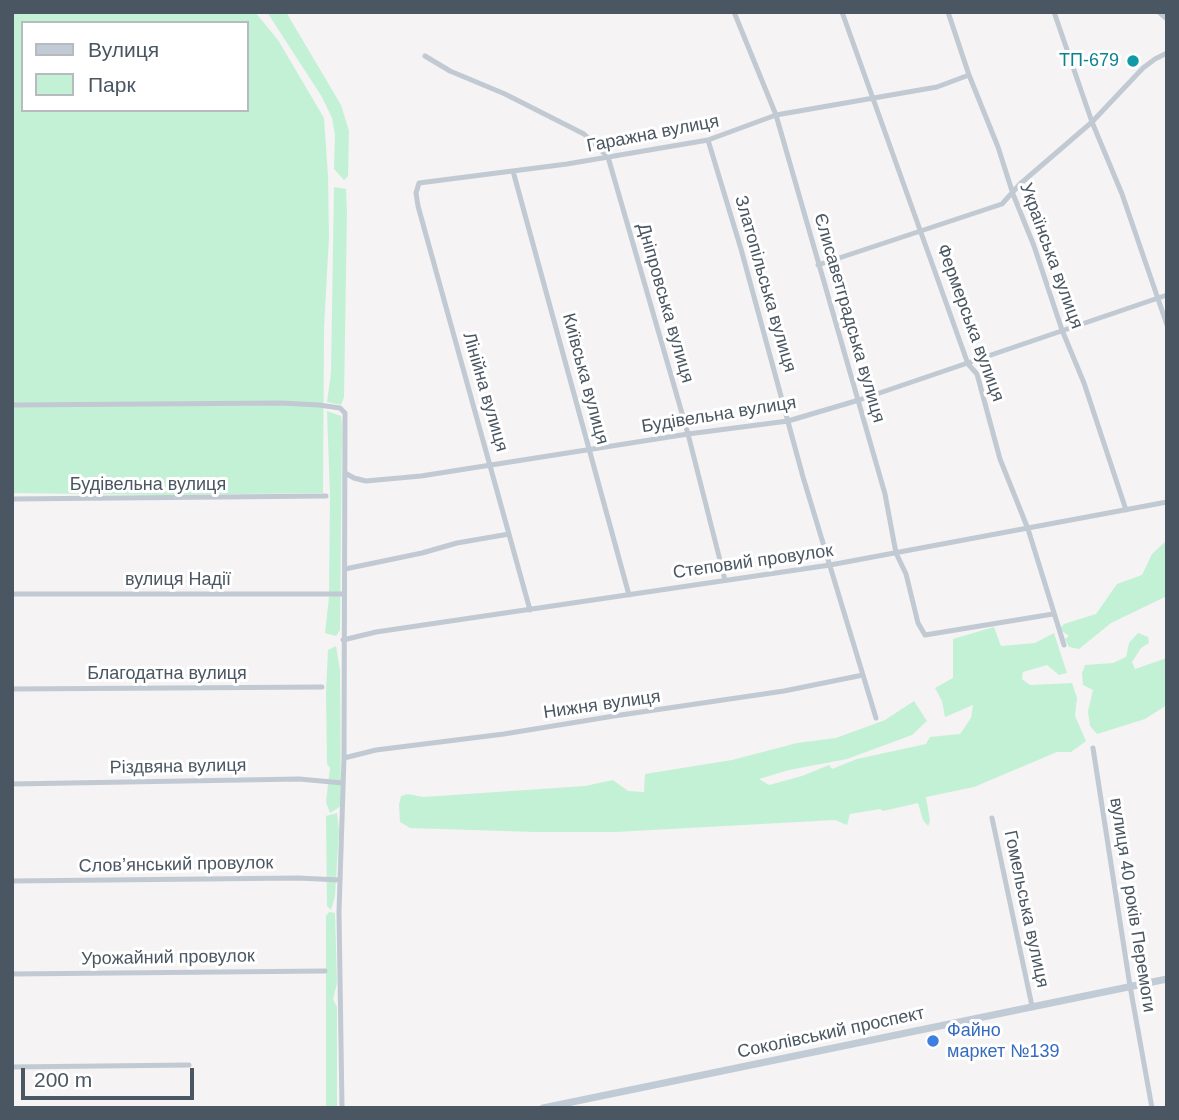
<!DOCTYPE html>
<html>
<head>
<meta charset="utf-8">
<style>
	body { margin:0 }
	#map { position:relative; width:1179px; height:1120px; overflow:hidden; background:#f5f3f3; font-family:Helvetica,sans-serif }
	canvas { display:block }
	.frame { position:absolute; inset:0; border:14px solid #4a5661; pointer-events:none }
	.legend { position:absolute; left:21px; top:21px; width:228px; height:91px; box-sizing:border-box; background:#fff; border:2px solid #b7bbc0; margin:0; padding:9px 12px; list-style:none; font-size:21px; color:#4a5661 }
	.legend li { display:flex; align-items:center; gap:14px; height:35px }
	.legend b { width:35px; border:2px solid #b7bbc0 }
	.scale { position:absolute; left:21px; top:1068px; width:173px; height:32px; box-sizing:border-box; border:4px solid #4a5661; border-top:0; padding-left:9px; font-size:21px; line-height:24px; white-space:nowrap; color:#4a5661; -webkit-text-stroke:5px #fff; paint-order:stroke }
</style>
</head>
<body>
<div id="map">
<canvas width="1179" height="1120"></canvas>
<div class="frame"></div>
<ul class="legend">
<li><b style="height:9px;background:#c1cbd6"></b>Вулиця</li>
<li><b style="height:19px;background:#c3f1d5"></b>Парк</li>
</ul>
<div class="scale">200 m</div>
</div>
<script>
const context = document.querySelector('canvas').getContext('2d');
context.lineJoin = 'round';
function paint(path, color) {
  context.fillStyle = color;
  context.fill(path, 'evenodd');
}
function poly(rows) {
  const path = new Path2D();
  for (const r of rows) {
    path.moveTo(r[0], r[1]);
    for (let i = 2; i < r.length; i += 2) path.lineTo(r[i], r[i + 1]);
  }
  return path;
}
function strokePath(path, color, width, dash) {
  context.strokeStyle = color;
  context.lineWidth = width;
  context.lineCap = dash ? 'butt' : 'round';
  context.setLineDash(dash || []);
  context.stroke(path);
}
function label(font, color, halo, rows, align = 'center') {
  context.font = font + ' Helvetica,sans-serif';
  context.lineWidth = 6;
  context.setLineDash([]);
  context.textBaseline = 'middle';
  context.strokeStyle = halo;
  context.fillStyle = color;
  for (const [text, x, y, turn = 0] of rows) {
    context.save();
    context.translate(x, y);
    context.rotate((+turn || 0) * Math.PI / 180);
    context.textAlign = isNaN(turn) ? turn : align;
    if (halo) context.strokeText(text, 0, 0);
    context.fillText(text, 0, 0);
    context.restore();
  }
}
paint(poly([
	[12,12,255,12,278,40,324,118,328,176,329,237,324,328,323,493,162,495,12,493],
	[23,23,247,23,247,110,23,110],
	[267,12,286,12,341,105,349,131,348,176,344,180,334,169,335,135,332,118,322,97],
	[334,187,346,189,347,212,344,397,341,405,327,402,331,373],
	[327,411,341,416,342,426,340,630,336,636,325,633,329,597,330,496],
	[1167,540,1167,596,1111,623,1079,649,1069,647,1065,639,1069,636,1059,629,1064,624,1096,614,1117,584,1142,575,1152,554],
	[994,627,1001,646,1035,643,1054,633,1067,673,1059,675,1047,665,1023,672,1022,679,1030,685,1072,683,1077,698,1075,716,1086,741,1071,752,1057,752,974,787,926,797,930,821,928,826,923,820,918,803,883,811,880,809,850,814,847,825,835,820,615,832,535,832,410,828,400,822,399,805,401,796,408,794,423,797,585,786,613,780,628,791,644,792,645,774,732,760,797,743,836,738,885,720,914,701,927,721,912,735,847,759,789,770,759,779,769,785,802,776,829,765,832,769,857,759,926,744,930,737,960,734,971,718,973,705,945,717,942,701,935,688,953,678,953,639],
	[1138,633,1148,637,1149,643,1141,648,1132,662,1135,669,1167,658,1167,705,1145,719,1097,734,1090,726,1088,711,1093,690,1083,685,1082,673,1085,665,1113,663,1126,657,1129,643],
	[336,646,340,670,341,806,330,813,326,802,330,768,327,764,326,691,328,650],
	[337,813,339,830,335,896,331,910,327,906,326,816],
	[329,912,335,913,337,983,333,999,337,1007,337,1108,326,1108,326,916]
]), '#c3f1d5');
strokePath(poly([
	[734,12,776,115,885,494,896,553,906,574,918,623,925,635,1053,614],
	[842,12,968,364,977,374,1000,459,1028,529,1064,645],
	[948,12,969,75,998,147,1013,194,1034,246,1062,330,1084,383,1126,510],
	[1054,12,1092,122,1122,194,1167,325],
	[1159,12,1167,19],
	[425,56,450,71,505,94,584,134,608,157,688,434,725,580],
	[708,140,741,249,803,477,876,718],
	[513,171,629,595],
	[818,265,1002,204,1020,184,1092,122,1143,68,1155,59,1167,53],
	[12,405,281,403,319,405,340,408,345,413,344,758,339,912,342,1108],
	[345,473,354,478,366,481,421,476,688,434,788,421,859,400,1167,295],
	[12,499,326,496],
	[345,569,422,553,457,543,509,534],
	[12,594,344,594],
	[530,610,418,206,416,193,419,183,567,164,708,140,776,115,937,87,969,75],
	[343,640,376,632,830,565,1167,502],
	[12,689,322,687],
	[1093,748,1130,986,1152,1108],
	[344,758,376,750,504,734,614,716,784,691,863,675],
	[12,784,299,779,343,783],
	[992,818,1032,1006],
	[12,881,298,878,340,880],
	[12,974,325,971],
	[12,1067,189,1065]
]), '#c1cad2', 5);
strokePath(poly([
	[543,1108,1167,979]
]), '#c1cbd6', 7);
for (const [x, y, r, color] of [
	[1133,61,7,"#0f9aa8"],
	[933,1041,7,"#3f7fe0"]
]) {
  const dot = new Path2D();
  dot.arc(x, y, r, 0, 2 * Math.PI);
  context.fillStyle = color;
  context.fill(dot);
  strokePath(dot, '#fff', 2.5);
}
label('18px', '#0d838f', '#fff', [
	["ТП-679",1119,61]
], 'right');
label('18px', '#4a5661', '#fff', [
	["Гаражна вулиця",653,134,-11],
	["Українська вулиця",1051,256,70],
	["Златопільська вулиця",765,284,74],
	["Дніпровська вулиця",665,303,74],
	["Єлисаветградська вулиця",849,318,74],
	["Фермерська вулиця",970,323,70],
	["Київська вулиця",585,379,75],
	["Лінійна вулиця",485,392,74],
	["Будівельна вулиця",719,415,-9],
	["Будівельна вулиця",148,485],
	["Степовий провулок",753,562,-8],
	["вулиця Надії",178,580],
	["Благодатна вулиця",167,674],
	["Нижня вулиця",602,705,-8],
	["Різдвяна вулиця",178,767,-1],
	["Словʼянський провулок",176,865,-1],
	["вулиця 40 років Перемоги",1132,905,81],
	["Гомельська вулиця",1026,909,78],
	["Урожайний провулок",168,958,-1],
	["Соколівський проспект",831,1033,-12]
]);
label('18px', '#366cbe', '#fff', [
	["Файно",947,1031],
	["маркет №139",947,1052]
], 'left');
</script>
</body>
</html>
